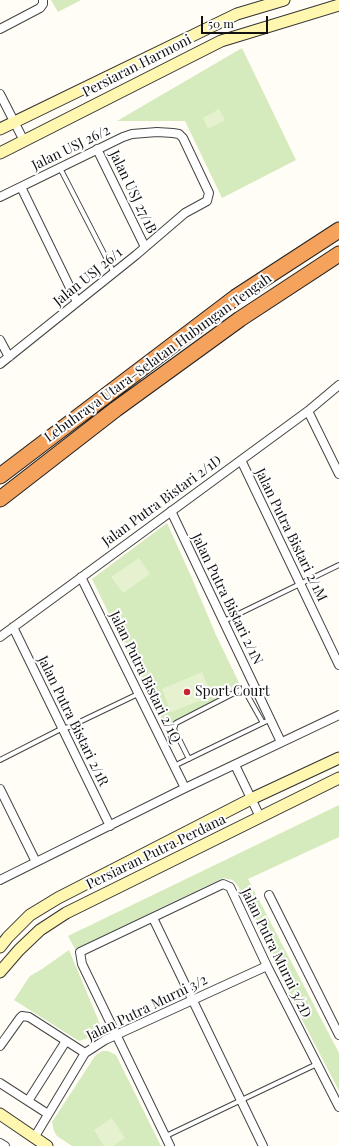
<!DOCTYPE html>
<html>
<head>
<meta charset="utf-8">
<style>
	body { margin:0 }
	#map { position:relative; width:339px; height:1146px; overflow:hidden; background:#fffdf5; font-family:"Playfair Display",serif }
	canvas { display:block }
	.scale { position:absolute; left:201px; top:16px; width:67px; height:18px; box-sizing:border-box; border:2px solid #111; border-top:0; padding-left:5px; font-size:12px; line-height:14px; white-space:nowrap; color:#111; -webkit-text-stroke:3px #fff; paint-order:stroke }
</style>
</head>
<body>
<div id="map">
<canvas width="339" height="1146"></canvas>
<div class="scale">50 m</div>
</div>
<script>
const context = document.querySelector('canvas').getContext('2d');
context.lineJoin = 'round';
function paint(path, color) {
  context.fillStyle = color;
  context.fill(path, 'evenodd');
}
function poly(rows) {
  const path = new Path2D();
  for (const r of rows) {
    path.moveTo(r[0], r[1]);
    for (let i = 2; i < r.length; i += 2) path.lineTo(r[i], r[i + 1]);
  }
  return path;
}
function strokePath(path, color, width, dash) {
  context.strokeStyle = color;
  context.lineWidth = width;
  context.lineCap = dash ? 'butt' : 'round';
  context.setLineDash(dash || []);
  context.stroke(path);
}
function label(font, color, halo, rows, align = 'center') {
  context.font = font + ' "Playfair Display",serif';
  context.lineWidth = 4;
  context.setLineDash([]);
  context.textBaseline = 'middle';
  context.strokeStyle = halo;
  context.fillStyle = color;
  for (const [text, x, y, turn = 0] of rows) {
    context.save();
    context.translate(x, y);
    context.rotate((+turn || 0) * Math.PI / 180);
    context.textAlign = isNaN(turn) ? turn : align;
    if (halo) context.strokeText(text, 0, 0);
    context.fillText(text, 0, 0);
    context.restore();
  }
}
paint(poly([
	[51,0,81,0,58,12],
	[242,48,296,160,222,198,185,121,117,121],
	[167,523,191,576,216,635,243,691,164,727,92,579],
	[339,805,339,837,248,879,339,1053,339,1091,295,1006,238,886,233,880,223,878,75,949,68,936],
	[69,950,100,1024,95,1034,88,1038,79,1041,14,1000,30,976,42,969],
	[102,1051,108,1051,116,1055,161,1146,72,1146,57,1136,54,1131,52,1122,95,1056]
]), '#d5ebbd');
paint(poly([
	[219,109,225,120,208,129,203,118],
	[139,558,150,574,123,593,111,577],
	[202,672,212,696,171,712,162,689],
	[112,1118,125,1138,113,1146,104,1146,94,1130]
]), '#e6f2cf');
const lane = poly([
	[60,168,114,273],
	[224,621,339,565],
	[189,759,174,729,176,723,240,690,245,691,263,723],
	[0,760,61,729,69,727,138,694],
	[174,766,271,719],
	[166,1136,317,1064]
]);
const street = poly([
	[0,29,40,8,43,4,43,0],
	[0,94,24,141],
	[97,149,145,247],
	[21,187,77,302],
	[0,197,123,137,132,134,157,132,173,133,179,134,183,138,209,193,207,201,185,213,136,255,0,364],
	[0,340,9,357],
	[308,411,339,474],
	[241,460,339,665],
	[171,511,281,742],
	[81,577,185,788],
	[13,627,110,826],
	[0,637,308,411,339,385],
	[235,765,260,817],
	[0,789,36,862],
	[0,880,181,790,339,715],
	[269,895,339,1035],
	[153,918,263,1146],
	[0,1046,20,1018,22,1016,29,1017,85,1053],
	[0,1083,48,1114],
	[28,1101,66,1041],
	[34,1138,85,1053,105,1040,116,1035,267,966],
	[0,1143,5,1146],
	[170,1146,82,964,80,952,223,884,230,887,267,966,339,1107]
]);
const secondary = poly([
	[0,129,237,14,284,0],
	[0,153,221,41,339,5],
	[0,947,8,937,30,915,58,898,251,799,339,758],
	[0,972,19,950,40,930,66,913,339,778],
	[0,1114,47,1146]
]);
const highway = poly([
	[0,476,236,297,339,230],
	[0,499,116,409,240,319,339,254]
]);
strokePath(lane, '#444', 6);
strokePath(street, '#444', 10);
strokePath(secondary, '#333', 13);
strokePath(highway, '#222', 17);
strokePath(lane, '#fff', 4);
strokePath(street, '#fff', 8);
strokePath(secondary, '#fff6b0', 11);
strokePath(highway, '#f5a25d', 15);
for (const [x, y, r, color] of [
	[187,692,4,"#c4262e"]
]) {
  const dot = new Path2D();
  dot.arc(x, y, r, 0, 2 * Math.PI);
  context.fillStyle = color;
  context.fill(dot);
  strokePath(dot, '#fff', 1.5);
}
label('14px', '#111', '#fff', [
	["Persiaran Harmoni",137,66,-27],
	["Jalan USJ 26/2",71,148,-26],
	["Jalan USJ 27/1B",133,192,64],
	["Jalan USJ 26/1",88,277,-39],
	["Lebuhraya Utara–Selatan Hubungan Tengah",158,358,-36],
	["Jalan Putra Bistari 2/1D",162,501,-36],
	["Jalan Putra Bistari 2/1M",291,535,64],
	["Jalan Putra Bistari 2/1N",227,599,64],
	["Jalan Putra Bistari 2/1Q",145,677,64],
	["Jalan Putra Bistari 2/1R",73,721,64],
	["Persiaran Putra Perdana",156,852,-26],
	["Jalan Putra Murni 3/2D",276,953,64],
	["Jalan Putra Murni 3/2",147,1008,-26]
]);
label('14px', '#111', '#fff', [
	["Sport Court",195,692]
], 'left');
</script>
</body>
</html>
